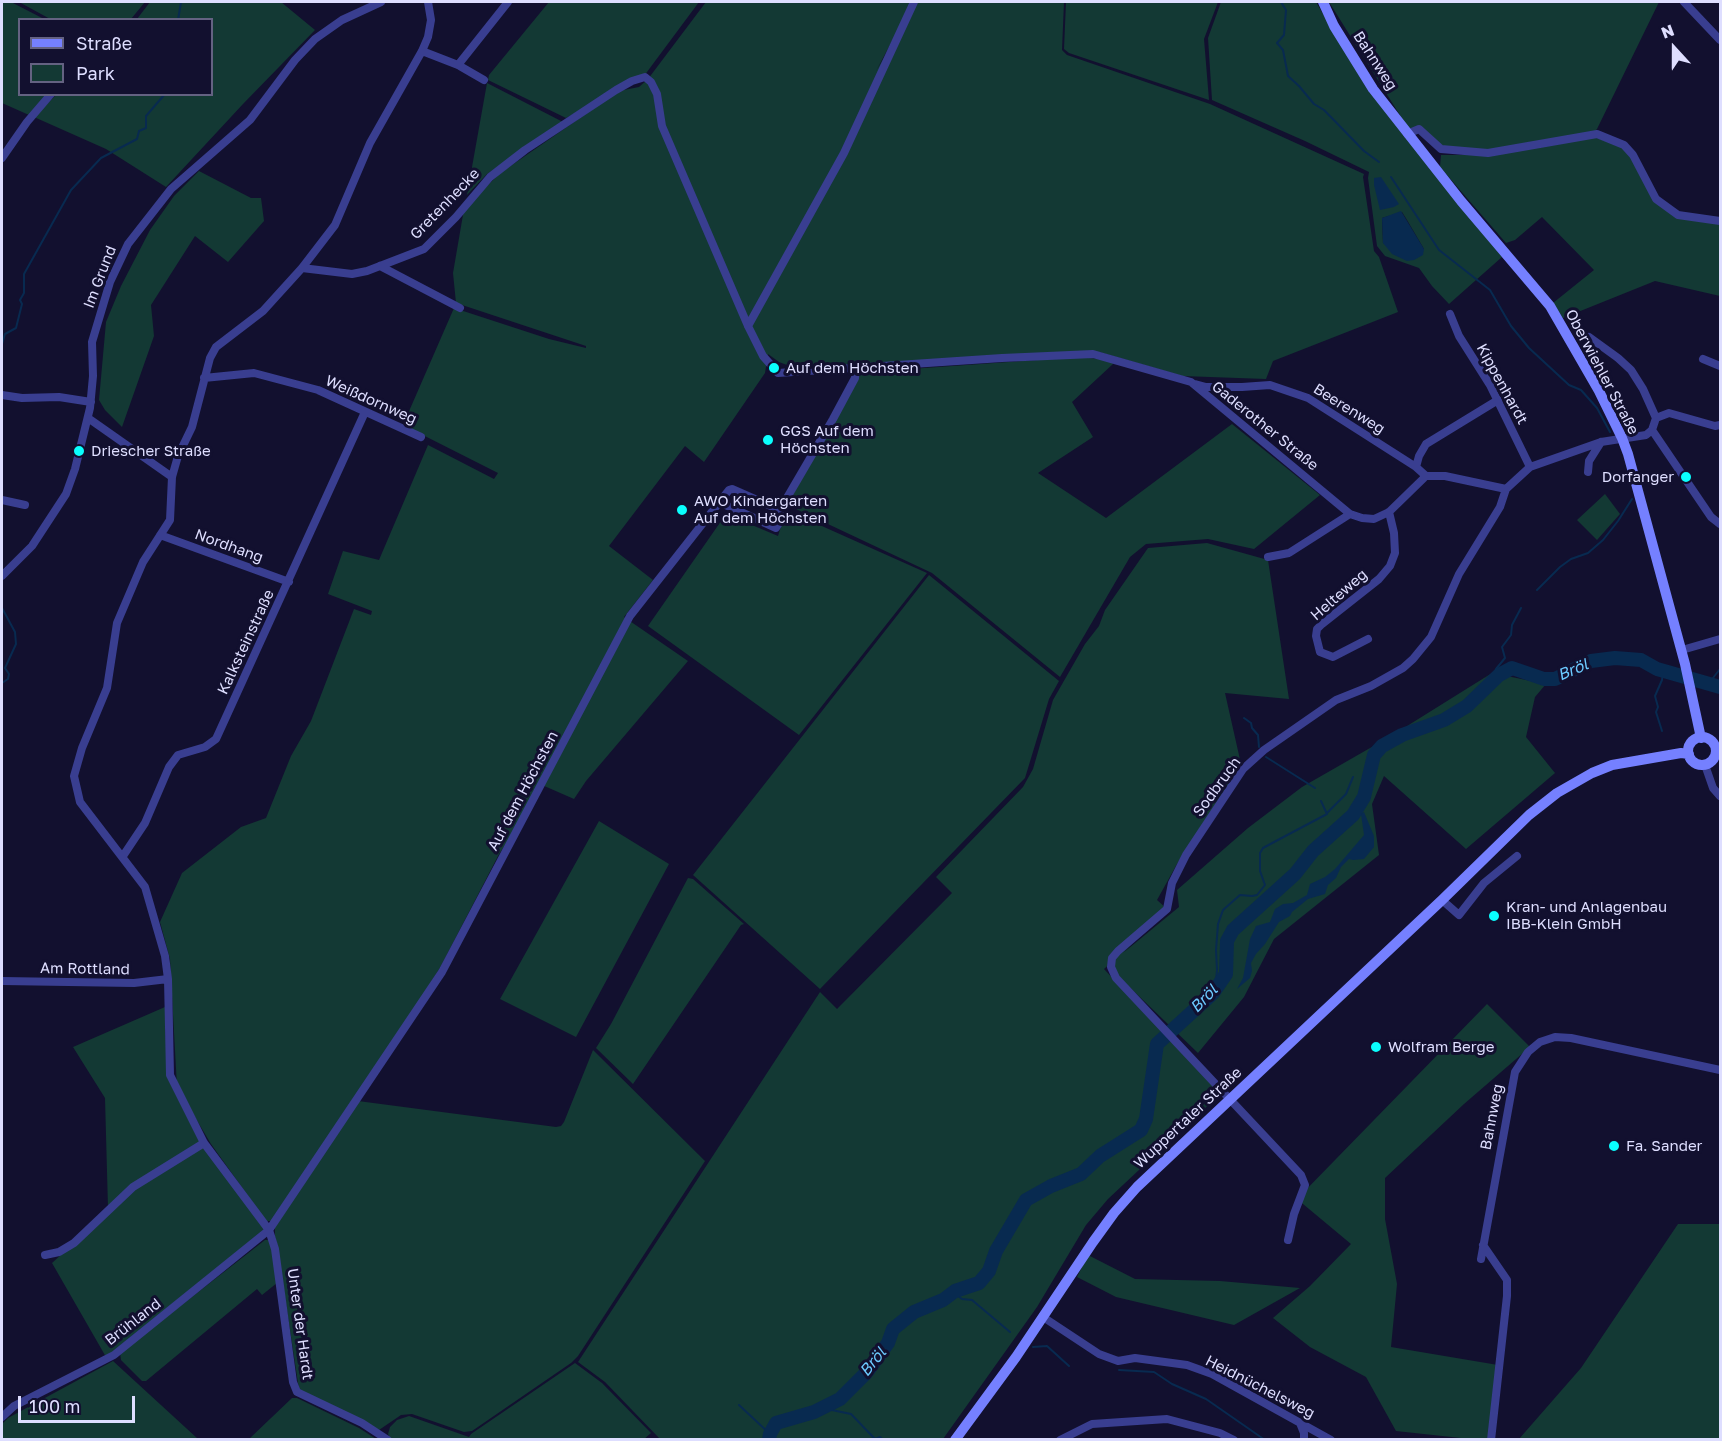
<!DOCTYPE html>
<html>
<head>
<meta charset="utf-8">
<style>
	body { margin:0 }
	#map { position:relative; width:1722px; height:1441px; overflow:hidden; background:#12102f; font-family:"Golos Text",sans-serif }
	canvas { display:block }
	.frame { position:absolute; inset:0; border:3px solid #dedeff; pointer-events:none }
	.legend { position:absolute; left:18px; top:18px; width:195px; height:78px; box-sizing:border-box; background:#12102f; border:2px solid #646282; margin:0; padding:8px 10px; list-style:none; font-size:18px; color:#dedeff }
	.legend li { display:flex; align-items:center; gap:12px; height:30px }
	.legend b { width:30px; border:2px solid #646282 }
	.north { position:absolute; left:1644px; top:18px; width:60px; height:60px; -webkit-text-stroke:4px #12102f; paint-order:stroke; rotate:339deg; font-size:16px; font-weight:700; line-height:24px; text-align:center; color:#dedeff }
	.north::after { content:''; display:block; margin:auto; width:21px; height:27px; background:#dedeff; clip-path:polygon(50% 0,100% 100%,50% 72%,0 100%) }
	.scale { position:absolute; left:18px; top:1396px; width:117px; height:27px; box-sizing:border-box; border:3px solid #dedeff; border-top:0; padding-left:8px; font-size:18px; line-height:21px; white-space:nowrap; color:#dedeff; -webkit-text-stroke:4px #12102f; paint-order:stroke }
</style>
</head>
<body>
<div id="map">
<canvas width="1722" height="1441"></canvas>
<div class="frame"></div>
<ul class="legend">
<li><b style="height:8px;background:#7580ff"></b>Straße</li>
<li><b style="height:16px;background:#133934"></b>Park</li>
</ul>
<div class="north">N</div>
<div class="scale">100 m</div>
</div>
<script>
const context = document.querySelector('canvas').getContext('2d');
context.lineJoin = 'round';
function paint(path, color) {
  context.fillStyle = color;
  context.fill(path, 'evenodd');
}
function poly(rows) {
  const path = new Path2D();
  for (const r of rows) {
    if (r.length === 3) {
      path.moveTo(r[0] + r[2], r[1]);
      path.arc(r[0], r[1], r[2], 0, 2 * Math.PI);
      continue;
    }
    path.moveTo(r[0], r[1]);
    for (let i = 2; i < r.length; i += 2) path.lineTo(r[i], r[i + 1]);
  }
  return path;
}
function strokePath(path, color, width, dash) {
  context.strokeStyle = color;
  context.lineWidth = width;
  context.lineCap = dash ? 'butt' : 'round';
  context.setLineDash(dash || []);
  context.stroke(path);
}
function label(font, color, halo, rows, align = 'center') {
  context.font = font + ' "Golos Text",sans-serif';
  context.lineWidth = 6;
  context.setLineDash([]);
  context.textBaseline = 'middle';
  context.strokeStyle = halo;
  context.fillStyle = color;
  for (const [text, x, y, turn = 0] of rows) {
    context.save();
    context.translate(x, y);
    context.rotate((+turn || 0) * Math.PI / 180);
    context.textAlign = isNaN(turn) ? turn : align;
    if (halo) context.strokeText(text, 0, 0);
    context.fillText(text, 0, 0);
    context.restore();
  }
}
paint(poly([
	[2,2,11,2,44,19,20,20,20,94,49,95,29,115,2,103],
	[19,2,145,2,131,19,52,20],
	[150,2,281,2,315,30,243,104,166,187,106,149,34,117,56,95,212,94,212,20,137,19],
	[549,2,699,2,644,76,566,118,488,80,489,75],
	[706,2,913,2,876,71,917,2,1064,2,1062,50,1067,55,1210,104,1364,174,1363,177,1374,251,1379,257,1398,312,1273,361,1266,379,1182,376,1099,352,806,369,795,368,779,362,768,354,765,373,704,462,685,446,609,546,653,580,624,617,688,661,586,781,574,799,542,785,498,856,441,966,408,1019,274,1221,266,1221,211,1144,177,1087,170,959,160,922,182,873,241,827,266,818,291,756,311,721,354,609,371,615,372,611,328,594,343,551,379,560,428,445,494,479,498,473,403,425,454,308,549,339,586,348,586,346,456,303,453,273,464,209,499,174,619,91,639,87,648,79],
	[1066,2,1218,2,1204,39,1209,100,1069,53,1064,49],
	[1221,2,1316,2,1364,84,1502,257,1449,304,1432,286,1419,268,1385,256,1377,246,1368,178,1369,172,1305,141,1212,100,1208,38],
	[1402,212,1407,220,1424,249,1383,243,1382,218],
	[1329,2,1659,2,1597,129,1594,132,1494,150,1444,147,1419,128,1408,128],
	[487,83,563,122,487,174,467,195],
	[1594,137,1623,147,1669,211,1720,223,1720,296,1655,281,1563,318,1553,303,1594,270,1542,217,1515,240,1506,243,1440,167,1441,155,1484,155],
	[199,171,251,198,261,198,264,221,228,262,195,236,151,305,154,336,122,427,105,410,99,400,106,322,121,286,150,230,174,196],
	[1079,357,1099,359,1113,362,1113,364,1072,402,1093,437,1038,473,1106,518,1232,424,1320,495,1254,549,1208,539,1146,544,1130,557,1060,677,932,573,796,509,793,504,791,498,860,375,868,372],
	[1605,494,1620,514,1597,540,1577,520],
	[786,510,927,573,799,735,648,626,726,514,778,536],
	[1207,543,1268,560,1289,699,1225,693,1241,764,1177,864,1157,900,1167,909,1123,953,1179,907,1177,890,1248,828,1302,787,1391,736,1492,673,1546,684,1535,697,1526,737,1555,773,1466,849,1384,776,1372,804,1379,855,1274,939,1244,997,1198,1053,1118,976,1113,967,1114,960,1104,969,1218,1091,1218,1096,1108,1199,1086,1225,1037,1307,943,1439,660,1439,605,1382,578,1362,820,992,837,1009,952,893,936,877,1023,787,1033,769,1053,700,1085,644,1099,626,1105,610,1148,548],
	[929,575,1059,681,1049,699,1025,778,820,989,693,875],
	[599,821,669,864,576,1037,500,999],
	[688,878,693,879,744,924,741,925,633,1084,596,1048,611,1024],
	[1487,1004,1530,1047,1464,1104,1385,1178,1385,1219,1397,1284,1391,1347,1498,1365,1488,1439,1470,1439,1396,1431,1366,1377,1310,1347,1273,1318,1310,1286,1351,1244,1297,1199],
	[165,1007,167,1075,202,1142,108,1208,105,1098,73,1047],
	[593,1050,705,1161,578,1356,571,1363,472,1431,464,1432,412,1414,401,1415,379,1430,300,1391,298,1383,277,1244,275,1237,275,1227,358,1101,556,1127,561,1126,564,1122],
	[203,1147,263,1225,264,1230,106,1357,52,1263,130,1192],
	[1678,1224,1720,1224,1720,1439,1519,1439,1581,1368],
	[265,1240,269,1240,271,1244,277,1283,262,1295,257,1289,146,1381,142,1381,121,1360,120,1353],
	[1088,1255,1135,1279,1220,1281,1300,1288,1234,1325,1116,1297,1077,1277],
	[113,1361,198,1439,2,1439,2,1424,8,1418],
	[575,1363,602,1383,651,1433,643,1440,391,1440,388,1434,390,1427,397,1420,409,1416,469,1437,471,1434],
	[292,1398,297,1398,359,1428,376,1439,249,1439]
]), '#133934');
paint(poly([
	[1381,177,1399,204,1394,207,1380,210,1374,185,1374,178],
	[1401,211,1424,249,1423,255,1414,260,1407,261,1392,254,1383,243,1382,218],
	[1364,812,1374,836,1374,847,1364,859,1353,860,1349,859,1341,867,1336,878,1328,885,1325,894,1308,899,1292,912,1290,916,1279,922,1265,944,1256,954,1251,963,1252,971,1250,978,1237,989,1243,978,1250,939,1256,926,1270,922,1275,909,1283,904,1293,903,1307,895,1310,884,1325,877,1335,869,1364,835,1361,814]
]), '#082a50');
strokePath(poly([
	[1281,2,1286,10,1284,35,1277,43,1283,50,1288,76,1299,86,1314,104,1324,110,1364,151,1379,162],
	[178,20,181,2],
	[1391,177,1439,250,1490,290,1511,326,1529,348,1569,385,1581,390,1597,408,1610,432],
	[2,344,5,334,16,328,22,304,20,300,24,293,24,274,71,190,101,158,137,139,139,131,146,128,146,116,165,94],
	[1537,590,1560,567,1571,559,1588,553,1603,540,1618,521,1632,499],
	[2,608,15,632,16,644,5,668,9,674,8,679,2,683],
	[1497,676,1496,669,1505,658,1502,647,1511,635,1512,625,1521,608],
	[1709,683,1720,669],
	[1244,718,1251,723,1252,728,1258,735,1259,747],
	[1662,731,1656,712,1658,707,1655,696,1662,680,1663,671],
	[1266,757,1315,788],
	[1327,813,1346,794,1353,777],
	[1215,990,1217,970,1216,950,1218,924,1223,910,1240,895,1252,896,1257,895,1265,885,1260,871,1260,853,1263,848,1276,841,1327,814,1321,801],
	[953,1292,962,1299,972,1300,1010,1332],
	[1033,1347,1047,1346,1069,1366],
	[1119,1370,1154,1372,1172,1384,1206,1399,1265,1440],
	[739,1405,770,1434],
	[822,1408,851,1414,875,1439,880,1437,883,1440]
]), '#082a50', 2);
strokePath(poly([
	[769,1440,770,1434,776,1423,814,1412,840,1399,867,1372,888,1343,893,1329,914,1312,943,1300,955,1291,979,1283,989,1271,996,1251,1026,1200,1051,1186,1081,1174,1100,1156,1141,1130,1146,1119,1157,1044,1213,993,1226,974,1227,941,1233,930,1295,874,1313,851,1353,815,1364,797,1374,755,1382,746,1402,735,1444,720,1467,706,1499,675,1512,668,1544,679,1555,679,1591,661,1615,658,1641,660,1657,669,1720,687]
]), '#082a50', 14);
strokePath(poly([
	[1684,2,1720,40],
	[422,51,458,65,484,80],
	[458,65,508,2],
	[1407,134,1419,129,1441,149,1488,153,1597,134,1624,145,1633,155,1656,199,1678,215,1720,221],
	[2,158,27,122,51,94],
	[380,266,460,308],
	[302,268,352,274,367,271,424,249,456,217,490,177,525,150,616,90,632,81,645,77,651,82,657,94,662,126,748,326,763,356,778,373,1002,358,1093,354,1191,382,1350,514,1362,518,1374,519,1389,512,1426,476,1445,476,1506,489],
	[1450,314,1459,336,1490,385,1530,467],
	[748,326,844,153,914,2],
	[1703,359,1720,366],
	[204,378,254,373,318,390,421,437],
	[1195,384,1206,387,1242,387,1270,385,1308,398,1416,467],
	[2,395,22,398,59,397,91,402],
	[88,418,172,477],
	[1656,418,1669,413,1715,426,1720,425],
	[1652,430,1711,517,1720,524],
	[1588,472,1589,461,1601,442],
	[1426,476,1416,467,1419,456,1426,444,1498,400],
	[1506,489,1530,467,1601,442,1646,435,1652,430,1656,418,1643,389,1631,370,1618,358,1589,337],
	[2,500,25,505],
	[719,502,776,528,779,523,781,508,833,419,855,378,856,369],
	[160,535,289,582],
	[1268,557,1289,553,1350,514],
	[2,576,32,546,66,494,75,469,90,408,93,376,92,342,110,282,128,244,171,189,250,120,295,60,315,39,342,20,381,2],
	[1368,639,1333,657,1320,652,1316,636,1317,629,1322,624,1379,579,1390,566,1395,553,1394,533,1389,512],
	[1682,650,1720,639],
	[1705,765,1713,788,1720,796],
	[123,856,145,823,169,767,178,755,205,747,216,739,365,412],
	[1442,900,1459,915,1484,883,1517,856],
	[2,981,134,983,168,979],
	[1288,1240,1294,1214,1305,1185,1301,1175,1116,978,1111,967,1112,958,1118,951,1167,909,1172,883,1186,855,1243,769,1264,750,1336,700,1371,686,1403,668,1413,659,1431,637,1459,574,1500,507,1506,489],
	[1483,1245,1507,1280,1507,1296,1491,1440],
	[45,1255,59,1252,74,1243,133,1187,204,1143],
	[1481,1259,1515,1072,1528,1052,1540,1042,1555,1037,1571,1038,1720,1070],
	[1043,1317,1099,1354,1118,1361,1135,1358,1187,1365,1212,1374,1331,1440],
	[2,1417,14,1406,114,1355,269,1230,442,972,630,616,729,490,732,489,773,507,781,508],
	[1300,1423,1304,1433,1304,1440],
	[388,1440,362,1423,297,1392,293,1382,275,1249,269,1230,204,1143,170,1075,168,979,165,956,145,887,80,802,74,776,82,748,107,688,117,623,143,562,170,520,172,477,178,456,192,427,210,358,216,347,263,311,302,268,335,225,370,143,422,51,428,37,431,20,428,2],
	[1060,1440,1092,1424,1167,1419,1220,1433,1234,1440]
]), '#393e90', 8);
strokePath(poly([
	[1323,2,1334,26,1373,89,1461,201,1550,306,1599,391,1622,438,1628,454,1685,664,1701,738],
	[1702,751,14],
	[955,1440,1016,1357,1093,1242,1114,1213,1137,1187,1442,900,1529,815,1557,793,1592,773,1612,765,1681,753,1689,754]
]), '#7580ff', 10);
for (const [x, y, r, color] of [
	[774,368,6,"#0afffe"],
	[768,440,6,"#0afffe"],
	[79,451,6,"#0afffe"],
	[1686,477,6,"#0afffe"],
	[682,510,6,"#0afffe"],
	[1494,916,6,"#0afffe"],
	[1376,1047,6,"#0afffe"],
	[1614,1146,6,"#0afffe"]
]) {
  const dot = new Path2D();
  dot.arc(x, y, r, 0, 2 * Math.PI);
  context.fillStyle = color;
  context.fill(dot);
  strokePath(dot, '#12102f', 2);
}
label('15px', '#dedeff', '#12102f', [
	["Bahnweg",1375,61,57],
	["Gretenhecke",445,204,-46],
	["Im Grund",100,277,-69],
	["Oberwiehler Straße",1602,372,62],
	["Kippenhardt",1502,384,61],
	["Weißdornweg",371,400,24],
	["Beerenweg",1349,409,32],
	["Gaderother Straße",1265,426,39],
	["Nordhang",229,546,20],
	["Helteweg",1339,595,-41],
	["Kalksteinstraße",246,642,-65],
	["Sodbruch",1217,787,-54],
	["Auf dem Höchsten",523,791,-62],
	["Am Rottland",85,969,1],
	["Bahnweg",1492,1117,-79],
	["Wuppertaler Straße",1188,1118,-43],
	["Brühland",133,1322,-38],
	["Unter der Hardt",300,1324,82],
	["Heidnüchelsweg",1260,1387,27]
]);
label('15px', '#dedeff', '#12102f', [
	["Auf dem Höchsten",786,368],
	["GGS Auf dem",780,431],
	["Höchsten",780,448],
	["Driescher Straße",91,451],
	["Dorfanger",1674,477,"right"],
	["AWO Kindergarten",694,501],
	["Auf dem Höchsten",694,518],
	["Kran- und Anlagenbau",1506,907],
	["IBB-Klein GmbH",1506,924],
	["Wolfram Berge",1388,1047],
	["Fa. Sander",1626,1146]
], 'left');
label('italic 16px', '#6ccaff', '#12102f', [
	["Bröl",1573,670,-23],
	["Bröl",1204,999,-46],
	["Bröl",873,1362,-51]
]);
</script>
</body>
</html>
